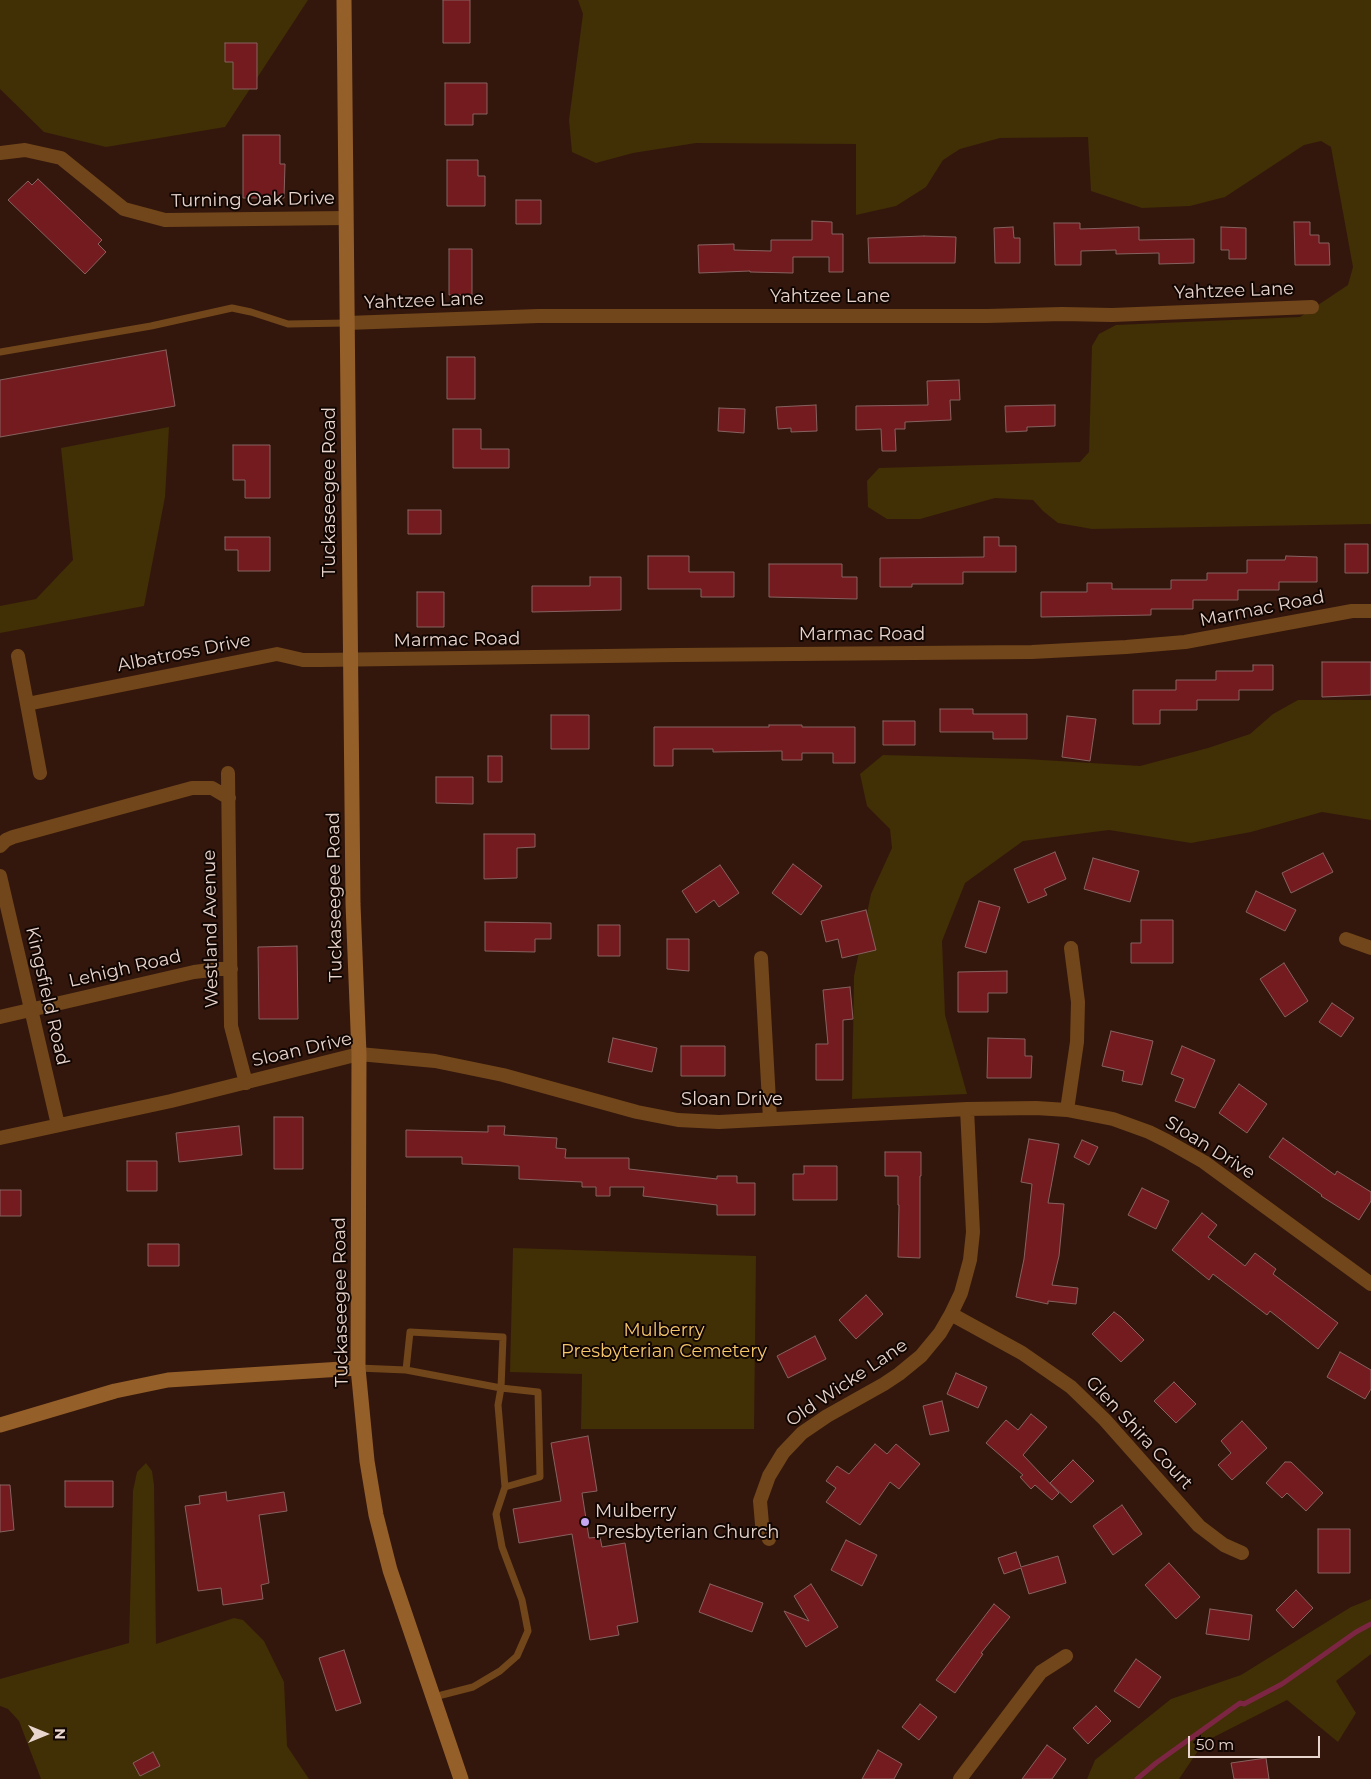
<!DOCTYPE html>
<html>
<head>
<meta charset="utf-8">
<style>
	body { margin:0 }
	#map { position:relative; width:1371px; height:1779px; overflow:hidden; background:#33170c; font-family:Montserrat,sans-serif }
	canvas { display:block }
	.north { position:absolute; left:20px; top:1709px; width:50px; height:50px; -webkit-text-stroke:4px #120603; paint-order:stroke; rotate:90deg; font-size:14px; font-weight:700; line-height:20px; text-align:center; color:#e8d5cd }
	.north::after { content:''; display:block; margin:auto; width:18px; height:22px; background:#e8d5cd; clip-path:polygon(50% 0,100% 100%,50% 72%,0 100%) }
	.scale { position:absolute; left:1188px; top:1736px; width:132px; height:22px; box-sizing:border-box; border:2px solid #e8d5cd; border-top:0; padding-left:6px; font-size:15px; line-height:18px; white-space:nowrap; color:#e8d5cd; -webkit-text-stroke:4px #120603; paint-order:stroke }
</style>
</head>
<body>
<div id="map">
<canvas width="1371" height="1779"></canvas>
<div class="north">N</div>
<div class="scale">50 m</div>
</div>
<script>
const context = document.querySelector('canvas').getContext('2d');
context.lineJoin = 'round';
function paint(path, color) {
  context.fillStyle = color;
  context.fill(path, 'evenodd');
}
function poly(rows) {
  const path = new Path2D();
  for (const r of rows) {
    path.moveTo(r[0], r[1]);
    for (let i = 2; i < r.length; i += 2) path.lineTo(r[i], r[i + 1]);
  }
  return path;
}
function strokePath(path, color, width, dash) {
  context.strokeStyle = color;
  context.lineWidth = width;
  context.lineCap = dash ? 'butt' : 'round';
  context.setLineDash(dash || []);
  context.stroke(path);
}
function label(font, color, halo, rows, align = 'center') {
  context.font = font + ' Montserrat,sans-serif';
  context.lineWidth = 4;
  context.setLineDash([]);
  context.textBaseline = 'middle';
  context.strokeStyle = halo;
  context.fillStyle = color;
  for (const [text, x, y, turn = 0] of rows) {
    context.save();
    context.translate(x, y);
    context.rotate((+turn || 0) * Math.PI / 180);
    context.textAlign = isNaN(turn) ? turn : align;
    if (halo) context.strokeText(text, 0, 0);
    context.fillText(text, 0, 0);
    context.restore();
  }
}
paint(poly([
	[0,0,308,0,225,127,106,147,44,132,0,89],
	[578,0,1371,0,1371,524,1092,529,1058,523,1043,511,1033,500,995,498,920,519,887,519,868,507,867,481,879,468,1080,462,1089,452,1092,346,1099,334,1116,325,1300,317,1348,285,1353,267,1331,147,1321,141,1304,145,1225,197,1190,206,1142,208,1091,191,1088,137,1000,138,960,149,943,160,926,187,896,206,856,215,856,144,696,143,633,153,596,163,572,152,569,120,583,14],
	[169,427,165,497,144,606,0,633,0,606,36,599,73,560,61,448],
	[1298,700,1371,700,1371,820,1322,812,1251,832,1191,843,1109,830,1023,841,965,883,942,941,945,1015,967,1094,852,1099,854,976,871,894,892,848,890,829,867,806,860,774,883,755,1026,759,1140,766,1208,748,1250,734,1273,714],
	[513,1248,756,1256,754,1429,581,1429,582,1374,510,1372],
	[146,1463,152,1471,154,1485,156,1644,234,1618,243,1620,264,1641,284,1682,287,1746,309,1779,41,1779,19,1721,8,1709,0,1706,0,1679,129,1643,133,1491,137,1472],
	[1371,1599,1371,1654,1336,1681,1356,1713,1338,1742,1287,1700,1204,1742,1179,1779,1087,1779,1095,1760,1171,1699,1241,1675,1351,1607]
]), '#412f06');
strokePath(poly([
	[1137,1779,1156,1763,1240,1703,1244,1704,1282,1684,1356,1632,1371,1624]
]), '#7d2644', 5);
const building = poly([
	[443,0,470,0,470,43,443,43,443,0],
	[225,43,257,43,257,89,233,89,233,62,225,62,225,43],
	[445,83,487,83,487,114,473,114,473,125,445,125,445,83],
	[243,135,280,135,280,164,285,164,284,198,243,198,243,135],
	[447,160,478,160,478,176,485,176,485,206,447,206,447,160],
	[38,179,102,240,98,244,106,252,85,274,8,200,28,181,32,185,38,179],
	[516,200,541,200,541,224,516,224,516,200],
	[812,221,832,222,832,234,843,234,843,272,829,272,829,257,793,257,793,273,750,272,750,271,699,273,698,245,734,244,734,250,771,251,771,240,812,240,812,221],
	[1294,222,1310,222,1310,235,1319,235,1319,243,1329,243,1330,265,1295,265,1294,222],
	[1054,223,1080,223,1080,229,1139,227,1139,240,1194,239,1194,263,1159,264,1159,253,1116,254,1116,250,1081,251,1081,265,1055,265,1054,223],
	[1013,227,1014,238,1020,238,1020,263,995,263,994,228,1013,227],
	[1221,227,1246,228,1246,259,1229,259,1229,250,1221,250,1221,227],
	[924,236,956,237,955,263,869,263,868,238,924,236],
	[449,249,472,249,472,295,449,295,449,249],
	[166,350,175,406,0,437,0,380,166,350],
	[447,357,475,357,475,399,447,399,447,357],
	[959,380,960,400,950,400,951,420,905,422,905,429,895,429,896,451,882,451,881,429,856,430,856,406,928,405,927,381,959,380],
	[816,405,817,431,791,432,791,428,778,429,776,407,816,405],
	[1055,405,1055,426,1027,427,1027,431,1006,432,1005,406,1055,405],
	[719,408,745,409,744,433,718,431,719,408],
	[453,429,481,429,481,449,509,449,509,468,453,468,453,429],
	[233,445,270,445,270,498,245,498,245,480,233,480,233,445],
	[408,510,441,510,441,534,408,534,408,510],
	[225,537,270,537,270,571,238,571,238,550,225,550,225,537],
	[984,537,999,537,999,546,1016,546,1016,572,963,572,963,584,912,584,912,587,880,587,880,558,984,557,984,537],
	[1345,544,1368,544,1368,573,1345,573,1345,544],
	[648,556,689,556,689,572,734,572,734,597,701,597,701,589,648,589,648,556],
	[1286,556,1317,557,1317,582,1279,582,1279,590,1238,590,1238,600,1193,600,1193,609,1151,609,1151,615,1041,617,1041,592,1087,592,1087,583,1112,583,1112,589,1171,589,1171,580,1207,580,1207,573,1247,573,1247,560,1285,560,1286,556],
	[769,564,842,564,842,577,857,577,857,599,769,597,769,564],
	[590,577,621,577,621,610,532,612,532,586,590,586,590,577],
	[417,592,444,592,444,627,417,627,417,592],
	[1322,662,1371,662,1371,695,1322,697,1322,662],
	[1253,665,1273,665,1273,690,1239,690,1239,700,1197,700,1197,710,1160,710,1160,724,1133,724,1133,690,1176,690,1176,680,1216,680,1216,671,1253,671,1253,665],
	[940,709,973,709,973,714,1027,714,1027,739,993,739,993,732,940,732,940,709],
	[551,715,589,715,589,749,551,749,551,715],
	[1067,716,1096,719,1090,761,1062,757,1067,716],
	[883,721,915,721,915,745,883,745,883,721],
	[769,725,802,725,802,727,855,727,855,763,833,763,833,753,802,753,802,760,782,760,782,751,713,752,713,749,673,749,673,766,654,766,654,727,769,727,769,725],
	[488,756,502,756,502,782,488,782,488,756],
	[436,777,473,777,473,804,436,803,436,777],
	[484,834,535,834,535,847,517,848,517,878,484,879,484,834],
	[1055,852,1066,879,1044,889,1047,895,1028,903,1014,869,1055,852],
	[1323,853,1333,872,1291,893,1282,873,1323,853],
	[1093,858,1139,871,1130,902,1084,889,1093,858],
	[793,864,822,886,801,915,772,893,793,864],
	[720,865,739,893,719,907,714,900,696,913,682,891,720,865],
	[1256,891,1296,910,1285,931,1246,912,1256,891],
	[979,901,1000,907,986,953,965,947,979,901],
	[866,910,876,950,842,958,838,939,826,942,821,921,866,910],
	[1141,920,1173,920,1173,963,1131,963,1131,943,1141,943,1141,920],
	[485,922,551,923,551,939,535,939,535,952,485,951,485,922],
	[598,925,620,925,620,956,598,956,598,925],
	[667,939,689,939,689,971,667,969,667,939],
	[297,946,298,1019,259,1019,258,947,297,946],
	[1284,963,1308,1001,1285,1017,1260,979,1284,963],
	[1007,971,1007,993,988,993,988,1012,958,1012,958,972,1007,971],
	[850,987,853,1019,843,1020,843,1080,816,1080,816,1044,828,1044,823,990,850,987],
	[1332,1003,1354,1018,1341,1037,1319,1022,1332,1003],
	[1111,1031,1153,1041,1142,1085,1122,1081,1124,1071,1102,1066,1111,1031],
	[613,1038,657,1048,652,1072,608,1062,613,1038],
	[988,1038,1025,1039,1025,1056,1032,1056,1031,1078,987,1078,988,1038],
	[681,1046,725,1046,725,1076,681,1076,681,1046],
	[1182,1046,1215,1060,1195,1108,1175,1101,1184,1079,1171,1074,1182,1046],
	[1239,1084,1267,1104,1247,1133,1219,1113,1239,1084],
	[274,1117,303,1117,303,1169,274,1169,274,1117],
	[239,1126,242,1155,179,1162,176,1133,239,1126],
	[488,1126,505,1126,504,1135,557,1138,556,1148,566,1149,565,1158,629,1158,629,1169,717,1179,717,1176,737,1176,737,1183,755,1183,755,1215,717,1215,717,1205,643,1196,644,1187,610,1187,610,1196,596,1196,596,1187,582,1187,582,1182,519,1179,519,1166,462,1164,462,1157,406,1157,406,1130,488,1132,488,1126],
	[1283,1138,1335,1175,1337,1171,1371,1192,1371,1201,1359,1220,1321,1196,1322,1195,1269,1157,1283,1138],
	[1029,1139,1059,1144,1048,1203,1064,1204,1059,1256,1052,1285,1078,1288,1076,1304,1048,1301,1048,1304,1016,1297,1024,1259,1032,1184,1021,1182,1029,1139],
	[1082,1140,1098,1147,1089,1165,1074,1157,1082,1140],
	[885,1152,921,1152,921,1176,920,1176,920,1258,898,1257,899,1205,898,1205,898,1176,885,1176,885,1152],
	[127,1161,157,1161,157,1191,127,1191,127,1161],
	[804,1166,837,1166,837,1200,793,1200,793,1174,804,1174,804,1166],
	[1142,1188,1169,1201,1156,1229,1128,1215,1142,1188],
	[0,1190,21,1190,21,1216,0,1216,0,1190],
	[1202,1213,1217,1225,1208,1237,1245,1266,1255,1253,1276,1269,1273,1274,1338,1323,1318,1349,1270,1311,1267,1315,1213,1274,1209,1280,1172,1250,1202,1213],
	[148,1244,179,1244,179,1266,148,1266,148,1244],
	[866,1295,883,1314,856,1339,839,1320,866,1295],
	[1114,1312,1121,1317,1144,1340,1121,1362,1092,1334,1114,1312],
	[815,1336,826,1359,788,1378,777,1356,815,1336],
	[1340,1352,1371,1370,1371,1389,1365,1399,1327,1377,1340,1352],
	[956,1373,987,1387,978,1408,947,1394,956,1373],
	[1174,1382,1196,1404,1176,1423,1154,1401,1174,1382],
	[942,1401,949,1431,930,1435,923,1406,942,1401],
	[1031,1414,1047,1427,1023,1455,1059,1493,1052,1500,1035,1485,1031,1489,1020,1477,1023,1475,986,1443,1006,1420,1018,1430,1031,1414],
	[1242,1421,1267,1448,1232,1480,1218,1465,1231,1453,1221,1441,1242,1421],
	[588,1436,597,1491,582,1493,589,1538,600,1537,602,1547,625,1543,638,1622,617,1626,619,1635,590,1640,572,1534,519,1543,513,1509,561,1501,551,1443,588,1436],
	[875,1444,887,1454,896,1444,920,1464,899,1489,890,1482,860,1525,826,1502,836,1488,826,1481,837,1466,849,1474,875,1444],
	[1073,1460,1094,1481,1071,1503,1050,1483,1073,1460],
	[1285,1462,1291,1462,1323,1493,1306,1511,1287,1493,1282,1498,1266,1483,1285,1462],
	[65,1481,113,1481,113,1507,65,1507,65,1481],
	[0,1485,10,1485,14,1530,0,1532,0,1485],
	[226,1492,227,1501,284,1492,287,1511,259,1515,269,1583,261,1585,263,1599,223,1605,221,1588,198,1591,185,1506,200,1504,199,1496,226,1492],
	[1122,1505,1142,1534,1113,1555,1093,1526,1122,1505],
	[1318,1529,1350,1529,1350,1573,1318,1573,1318,1529],
	[846,1540,877,1555,862,1586,831,1570,846,1540],
	[1016,1552,1021,1567,1058,1556,1066,1583,1029,1594,1021,1568,1004,1574,998,1558,1016,1552],
	[1169,1563,1200,1597,1176,1619,1145,1585,1169,1563],
	[710,1584,763,1603,752,1632,699,1612,710,1584],
	[811,1584,838,1627,806,1647,784,1611,809,1621,794,1596,811,1584],
	[1296,1590,1313,1608,1293,1628,1276,1610,1296,1590],
	[994,1604,1010,1617,981,1653,983,1654,955,1693,936,1680,994,1604],
	[1210,1609,1252,1615,1249,1640,1206,1634,1210,1609],
	[344,1650,361,1703,336,1711,319,1658,344,1650],
	[1136,1659,1161,1677,1139,1708,1114,1691,1136,1659],
	[920,1704,937,1717,919,1740,902,1727,920,1704],
	[1096,1706,1111,1721,1088,1744,1073,1728,1096,1706],
	[1047,1745,1066,1759,1052,1779,1022,1779,1047,1745],
	[878,1750,902,1764,894,1779,862,1779,878,1750],
	[153,1752,160,1766,140,1776,133,1763,153,1752],
	[1266,1758,1269,1779,1234,1779,1231,1763,1266,1758]
]);
paint(building, '#741b20');
strokePath(building, '#876260', 1);
strokePath(poly([
	[0,352,151,326,232,308,251,312,288,324,347,323],
	[358,1368,406,1370,410,1332,503,1337,501,1388,498,1405,505,1487],
	[406,1370,501,1388,538,1392,540,1477,505,1487,496,1514,502,1547,522,1600,528,1631,517,1656,500,1671,473,1687,434,1697]
]), '#71461b', 7);
strokePath(poly([
	[0,153,25,150,61,158,124,209,165,220,346,218],
	[347,323,538,316,987,316,1062,314,1112,315,1312,307],
	[18,656,40,773],
	[27,704,277,654,303,660,320,660,677,655,1032,652,1126,647,1185,642,1352,611,1371,611],
	[228,773,231,1026,246,1083],
	[0,846,6,840,13,837,192,788,212,788,229,798],
	[0,876,58,1125],
	[1346,939,1371,948],
	[761,958,770,1119],
	[0,1017,194,972,219,969,231,969],
	[1067,1110,1077,1042,1078,1002,1071,948],
	[0,1138,171,1101,359,1054,435,1061,503,1075,637,1112,678,1120,719,1122,967,1109,1036,1108,1067,1110,1113,1119,1149,1132,1167,1141,1204,1162,1371,1284],
	[951,1314,1022,1353,1071,1387,1105,1420,1199,1526,1224,1545,1242,1553],
	[769,1539,762,1524,760,1501,769,1476,783,1453,802,1433,827,1416,884,1384,899,1374,921,1356,940,1333,951,1314,961,1293,970,1260,973,1232,967,1109],
	[960,1779,1041,1672,1066,1656]
]), '#71461b', 14);
strokePath(poly([
	[344,0,353,904,359,1054,358,1368,367,1461,376,1515,390,1570,461,1779],
	[0,1425,115,1391,168,1380,358,1368]
]), '#955f29', 15);
for (const [x, y, r, color] of [
	[585,1522,5,"#c6a6f0"]
]) {
  const dot = new Path2D();
  dot.arc(x, y, r, 0, 2 * Math.PI);
  context.fillStyle = color;
  context.fill(dot);
  strokePath(dot, '#120603', 2);
}
label('18px', '#e8d5cd', '#120603', [
	["Turning Oak Drive",253,200,-1],
	["Yahtzee Lane",1234,291,-2],
	["Yahtzee Lane",830,297],
	["Yahtzee Lane",424,301,-2],
	["Tuckaseegee Road",330,492,-90],
	["Marmac Road",1262,609,-11],
	["Marmac Road",862,635],
	["Marmac Road",457,640,-1],
	["Albatross Drive",184,653,-11],
	["Tuckaseegee Road",335,897,-91],
	["Westland Avenue",211,929,-91],
	["Lehigh Road",125,969,-13],
	["Kingsfield Road",47,996,77],
	["Sloan Drive",302,1050,-13],
	["Sloan Drive",732,1100],
	["Sloan Drive",1210,1148,32],
	["Tuckaseegee Road",341,1302,-91],
	["Old Wicke Lane",847,1383,-34],
	["Glen Shira Court",1139,1433,47]
]);
label('18px', '#f6c66b', '#120603', [
	["Mulberry",664,1331],
	["Presbyterian Cemetery",664,1352]
]);
label('18px', '#e8d5cd', '#120603', [
	["Mulberry",595,1512],
	["Presbyterian Church",595,1533]
], 'left');
</script>
</body>
</html>
